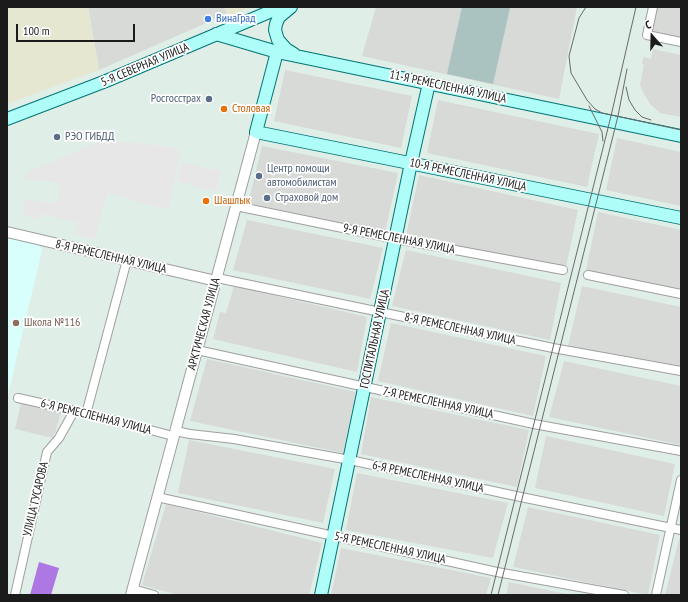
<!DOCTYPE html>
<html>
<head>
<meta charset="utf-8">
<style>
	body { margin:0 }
	#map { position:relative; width:688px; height:602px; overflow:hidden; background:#e0eee8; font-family:"PT Sans Narrow",sans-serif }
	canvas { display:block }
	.frame { position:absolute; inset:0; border:8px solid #1b1b1b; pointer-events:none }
	.north { position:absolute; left:632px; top:16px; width:40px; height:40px; -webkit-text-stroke:3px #fff; paint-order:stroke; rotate:340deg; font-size:11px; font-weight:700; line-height:16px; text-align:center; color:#1b1b1b }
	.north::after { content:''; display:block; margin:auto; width:14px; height:18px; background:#1b1b1b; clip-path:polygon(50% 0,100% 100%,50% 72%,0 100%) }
	.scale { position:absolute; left:16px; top:24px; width:119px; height:18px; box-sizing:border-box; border:2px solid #1b1b1b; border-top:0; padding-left:5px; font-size:12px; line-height:14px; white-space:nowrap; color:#1b1b1b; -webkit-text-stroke:3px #fff; paint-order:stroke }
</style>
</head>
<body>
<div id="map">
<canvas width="688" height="602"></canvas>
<div class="frame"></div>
<div class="north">С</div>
<div class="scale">100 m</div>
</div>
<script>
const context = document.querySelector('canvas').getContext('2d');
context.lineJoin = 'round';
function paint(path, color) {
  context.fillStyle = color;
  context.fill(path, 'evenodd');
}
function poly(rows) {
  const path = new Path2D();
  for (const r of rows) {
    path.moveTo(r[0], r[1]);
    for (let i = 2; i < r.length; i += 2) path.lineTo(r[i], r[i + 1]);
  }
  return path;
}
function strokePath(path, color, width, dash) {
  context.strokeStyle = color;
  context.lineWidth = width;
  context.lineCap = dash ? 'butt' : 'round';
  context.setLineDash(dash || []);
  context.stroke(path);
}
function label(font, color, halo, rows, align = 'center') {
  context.font = font + ' "PT Sans Narrow",sans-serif';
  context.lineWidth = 3.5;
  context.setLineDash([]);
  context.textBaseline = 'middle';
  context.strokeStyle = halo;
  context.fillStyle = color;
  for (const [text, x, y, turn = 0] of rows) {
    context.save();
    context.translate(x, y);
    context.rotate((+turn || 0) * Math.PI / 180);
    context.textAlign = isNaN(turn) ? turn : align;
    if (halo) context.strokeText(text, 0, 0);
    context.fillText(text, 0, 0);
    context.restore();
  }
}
paint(poly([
	[88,7,224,7,227,14,99,70],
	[376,7,577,7,559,99,362,56],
	[657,7,681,7,681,39,652,33],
	[653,49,681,55,681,117,660,113,650,104,642,90,640,84,644,65,642,64,643,57,651,59],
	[285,70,412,96,401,148,274,121],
	[438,100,599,134,587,187,427,153],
	[617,138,681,152,681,206,606,190],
	[262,146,398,173,385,233,248,203],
	[419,175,578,210,566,267,406,236],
	[598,212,681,230,681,291,586,270],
	[247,220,383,248,370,299,233,270],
	[406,250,561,283,550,340,392,306],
	[234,286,367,317,357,372,213,339,220,312,226,313],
	[582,286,681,307,681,366,568,346],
	[391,323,546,356,533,416,378,381],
	[207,359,356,392,343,453,190,421],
	[564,361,681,386,681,445,549,417],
	[371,397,529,430,517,487,361,454],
	[21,403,61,412,55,434,54,433,53,438,15,429],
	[546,436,675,464,664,516,535,488],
	[189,440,335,469,323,523,178,493],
	[357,473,508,503,493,558,346,530],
	[166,504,322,543,309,595,178,595,142,585],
	[528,507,660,535,648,595,513,567],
	[679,539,681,539,681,595,665,595],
	[341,548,491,578,486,595,331,595],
	[509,582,571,595,506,595]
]), '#d8dad8');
paint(poly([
	[7,7,88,7,99,70,7,104],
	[224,7,245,7,246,9,230,16,228,14,227,14]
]), '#e6e7d1');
paint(poly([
	[7,237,39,245,42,250,7,399]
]), '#d8fffb');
paint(poly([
	[462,7,510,8,493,84,447,74]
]), '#abc3c0');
paint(poly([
	[39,562,59,568,51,595,30,595]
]), '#ad78e3');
paint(poly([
	[107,141,143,143,179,149,178,156,180,157,168,210,107,193,95,239,75,234,77,222,41,214,40,219,23,215,25,199,58,203,60,183,25,179,28,172,98,142],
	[182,163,221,171,216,192,177,181]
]), '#e7e7e7');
const minor = poly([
	[653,7,647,35,681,42],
	[236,206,396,239,563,270],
	[588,275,681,294],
	[217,278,553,348,681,371],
	[197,350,534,424,681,451],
	[18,398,94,415,173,436],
	[86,414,127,260],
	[175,431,190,434,234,439,350,460,516,496,681,530],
	[157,497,497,572,624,595],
	[133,589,154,595],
	[15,595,47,452,59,438,74,411],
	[656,595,681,480]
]);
const tertiary = poly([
	[7,232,216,281],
	[131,595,256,132]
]);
const secondary = poly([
	[291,7,279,17,276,24,275,30,278,40,286,49,294,54],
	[216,34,277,52,681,136],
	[277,52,256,132,681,218],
	[7,119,106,81,281,7],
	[321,595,411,163,429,83]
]);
strokePath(minor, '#9f9f9f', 10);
strokePath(tertiary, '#9f9f9f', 12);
strokePath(secondary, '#007574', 14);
strokePath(minor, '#fff', 8);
strokePath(tertiary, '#fff', 10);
strokePath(secondary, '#affdf8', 12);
strokePath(poly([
	[586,7,579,18,569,56,571,73,587,100,595,109,602,113,681,130],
	[626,87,629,100,635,110,642,117,651,120],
	[589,106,602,132,603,141],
	[491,595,611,116,636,7],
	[498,595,618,116,627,69]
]), '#696969', 1);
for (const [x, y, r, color] of [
	[208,19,4,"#3f7fe0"],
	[209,99,4,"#5c6f8a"],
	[224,109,4,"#e8710a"],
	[57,137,4,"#5c6f8a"],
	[259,176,4,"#5c6f8a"],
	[267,198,4,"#5c6f8a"],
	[206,201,4,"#e8710a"],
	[16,323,4,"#8d6e63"]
]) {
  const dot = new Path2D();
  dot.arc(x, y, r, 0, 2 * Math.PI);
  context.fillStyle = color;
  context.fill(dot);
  strokePath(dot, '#fff', 1.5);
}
label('12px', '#366cbe', '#fff', [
	["ВинаГрад",216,19]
], 'left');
label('12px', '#1b1b1b', '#fff', [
	["5-Я СЕВЕРНАЯ УЛИЦА",145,65,-23],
	["11-Я РЕМЕСЛЕННАЯ УЛИЦА",448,87,12],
	["10-Я РЕМЕСЛЕННАЯ УЛИЦА",468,175,12],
	["9-Я РЕМЕСЛЕННАЯ УЛИЦА",399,239,11],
	["8-Я РЕМЕСЛЕННАЯ УЛИЦА",111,257,13],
	["АРКТИЧЕСКАЯ УЛИЦА",204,324,-75],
	["8-Я РЕМЕСЛЕННАЯ УЛИЦА",460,329,12],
	["ГОСПИТАЛЬНАЯ УЛИЦА",375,339,-78],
	["7-Я РЕМЕСЛЕННАЯ УЛИЦА",438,403,12],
	["6-Я РЕМЕСЛЕННАЯ УЛИЦА",96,417,14],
	["6-Я РЕМЕСЛЕННАЯ УЛИЦА",428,477,12],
	["УЛИЦА ГУСАРОВА",36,499,-77],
	["5-Я РЕМЕСЛЕННАЯ УЛИЦА",390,548,12]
]);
label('12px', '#4e5e75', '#fff', [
	["Росгосстрах",201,99,"right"],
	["РЭО ГИБДД",65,137],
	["Центр помощи",267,169],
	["автомобилистам",267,183],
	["Страховой дом",275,198]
], 'left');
label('12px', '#c56008', '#fff', [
	["Столовая",232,109],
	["Шашлык",214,201]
], 'left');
label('12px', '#785e54', '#fff', [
	["Школа №116",24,323]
], 'left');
</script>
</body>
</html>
